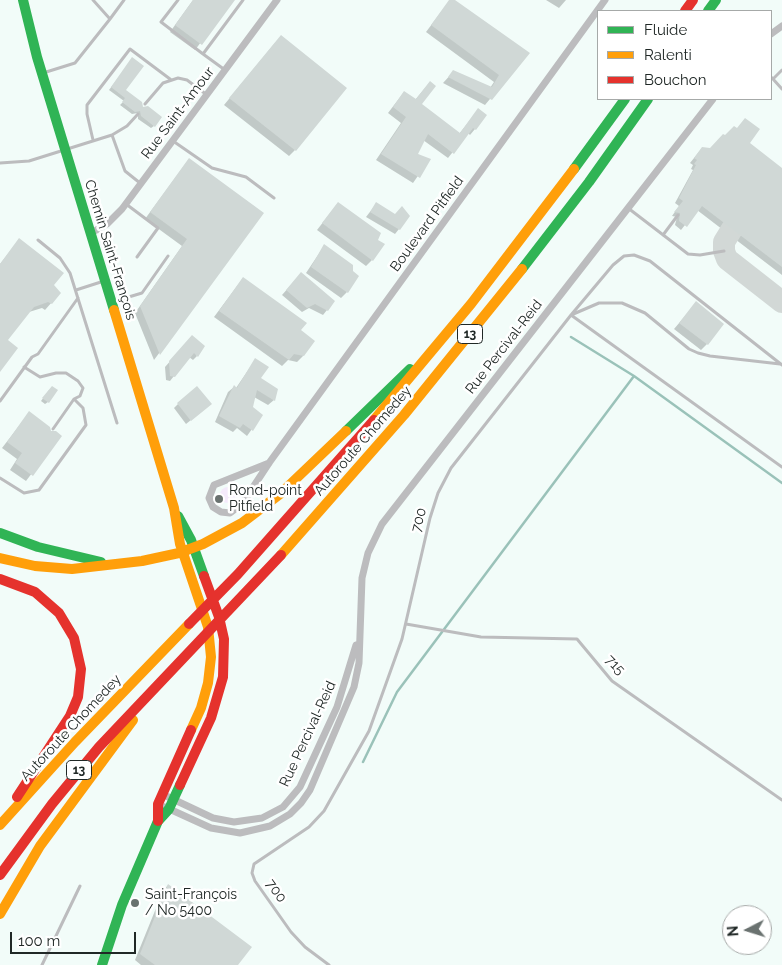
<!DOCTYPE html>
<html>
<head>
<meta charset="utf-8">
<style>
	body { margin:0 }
	#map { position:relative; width:782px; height:965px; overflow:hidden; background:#f2fcf9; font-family:Raleway,sans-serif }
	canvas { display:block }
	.legend { position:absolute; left:597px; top:10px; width:175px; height:90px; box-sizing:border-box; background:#fff; border:1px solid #a6a9a8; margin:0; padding:6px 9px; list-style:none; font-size:15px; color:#202826 }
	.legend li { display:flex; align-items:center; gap:10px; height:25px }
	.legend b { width:25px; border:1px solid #a6a9a8 }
	.north { position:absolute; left:722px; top:905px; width:50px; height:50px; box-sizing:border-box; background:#fff; border:1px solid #a6a9a8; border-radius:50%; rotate:265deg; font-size:14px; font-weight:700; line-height:20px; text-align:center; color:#202826 }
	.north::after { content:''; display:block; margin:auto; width:18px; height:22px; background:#6a7270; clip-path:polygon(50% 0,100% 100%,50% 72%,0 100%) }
	.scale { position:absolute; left:10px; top:932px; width:126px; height:22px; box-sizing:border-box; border:2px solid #202826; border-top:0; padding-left:6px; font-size:15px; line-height:18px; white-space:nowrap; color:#202826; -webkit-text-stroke:4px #fff; paint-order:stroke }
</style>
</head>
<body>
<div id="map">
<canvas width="782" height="965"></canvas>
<ul class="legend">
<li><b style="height:6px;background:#30b455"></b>Fluide</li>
<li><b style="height:6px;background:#ff9f0a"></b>Ralenti</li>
<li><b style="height:6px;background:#e5322d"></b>Bouchon</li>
</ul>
<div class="north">N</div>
<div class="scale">100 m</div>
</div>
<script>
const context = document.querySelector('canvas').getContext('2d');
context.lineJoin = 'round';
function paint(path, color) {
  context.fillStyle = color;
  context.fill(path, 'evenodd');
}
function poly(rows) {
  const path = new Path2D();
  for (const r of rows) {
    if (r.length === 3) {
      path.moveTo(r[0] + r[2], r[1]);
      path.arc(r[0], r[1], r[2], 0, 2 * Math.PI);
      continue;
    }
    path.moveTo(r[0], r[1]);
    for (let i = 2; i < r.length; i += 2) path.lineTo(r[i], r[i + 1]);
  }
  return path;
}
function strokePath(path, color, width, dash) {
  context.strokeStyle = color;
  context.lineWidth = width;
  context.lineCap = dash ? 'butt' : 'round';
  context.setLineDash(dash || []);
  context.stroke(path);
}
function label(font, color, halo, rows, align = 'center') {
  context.font = font + ' Raleway,sans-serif';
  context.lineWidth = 5;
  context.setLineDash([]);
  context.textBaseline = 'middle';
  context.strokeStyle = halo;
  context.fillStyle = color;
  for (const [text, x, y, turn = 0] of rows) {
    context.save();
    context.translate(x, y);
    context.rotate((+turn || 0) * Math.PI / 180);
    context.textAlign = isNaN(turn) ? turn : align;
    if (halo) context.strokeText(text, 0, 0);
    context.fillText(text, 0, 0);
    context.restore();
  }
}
paint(poly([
	[228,495,8]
]), '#f4eafb');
paint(poly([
	[193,0,233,0,195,50,170,32],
	[450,0,453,0,528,53,485,105,443,83,454,71,490,88,494,82,426,32],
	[546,0,566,0,559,8],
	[275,43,295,150,289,156,224,105],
	[130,62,124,90,142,108,154,126,151,128,138,119,138,113,132,114,120,105,124,101,109,90],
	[430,82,420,105,459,134,478,110,475,129,470,135,468,133,448,158,423,140,417,154,429,160,413,183,376,160,401,123,388,113,404,92,415,100],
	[748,144,782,171,782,275,697,210,681,230,675,225,677,217,672,216,679,206,675,203,693,170,691,169,693,165,690,163,702,148,710,149],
	[189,159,263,213,154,360,135,313,182,246,145,219],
	[338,203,372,260,366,266,317,230],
	[376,204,395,215,399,229,395,234,366,217],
	[14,246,60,293,45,310,42,308,29,312,6,340,0,370,0,264],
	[324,246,347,292,341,298,306,273],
	[243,278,300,330,303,356,297,362,288,360,282,366,214,317],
	[297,278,327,310,323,315,309,308,302,312,282,295],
	[696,303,707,344,701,350,674,329],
	[188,341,197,356,193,360,189,357,170,381,166,380,165,367],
	[255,360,259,378,274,400,268,405,254,397,251,407,262,415,247,436,237,428,233,432,215,422,228,392,234,387,236,388],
	[49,390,48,402,45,404,41,401],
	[178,404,206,408,186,424,174,408],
	[29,413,50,433,60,436,26,481,10,470,17,459,2,448],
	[168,885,237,965,141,965,135,960,163,891]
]), '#0003');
strokePath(poly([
	[571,337,634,376,782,483],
	[363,762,397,692,634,376]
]), '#9ac2b9', 2.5);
strokePath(poly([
	[732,229,724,242,724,251,727,259,782,302]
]), '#d2d8d6', 22);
paint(poly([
	[193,0,235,0,202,45,175,25],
	[449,0,455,0,530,53,492,100,448,77,453,70,492,87,499,75,431,25],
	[281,35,347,88,296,151,229,98],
	[132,57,144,66,126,90,142,102,143,107,148,106,162,117,155,127,141,116,140,111,135,112,122,102,125,98,111,87],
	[430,81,436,86,422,104,460,133,478,108,487,115,476,130,473,128,454,154,428,134,418,154,431,159,420,178,381,154,406,117,393,107,404,91,416,99],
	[745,118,760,129,750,143,782,168,782,267,702,206,687,227,679,221,680,213,674,212,683,201,679,198,696,165,694,164,697,160,694,158,702,147,710,148,723,134,725,135,734,126,737,128],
	[189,158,264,213,160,355,140,306,187,239,150,212],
	[338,202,381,233,378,240,385,244,373,261,322,223],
	[376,202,395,214,402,206,410,216,400,230,370,212],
	[19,238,64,273,54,285,61,293,52,304,48,302,34,307,8,340,18,348,0,372,0,264],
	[324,244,353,265,353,271,359,276,348,293,311,267],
	[301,272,335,301,328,311,315,304,307,308,286,290],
	[243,277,307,323,301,330,315,341,304,356,294,354,289,360,219,311],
	[696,301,724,324,708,345,679,323],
	[192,335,205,346,198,357,194,353,175,377,170,376,169,361],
	[255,358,269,367,261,378,278,389,275,401,257,390,253,407,263,415,253,431,243,424,240,428,219,416,234,385,237,388],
	[52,386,58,390,49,403,42,398],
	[197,386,212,404,191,421,177,403],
	[29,411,50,427,51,431,56,431,62,436,33,476,15,463,22,453,7,442],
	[168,884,252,947,238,965,155,965,140,954]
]), '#d0d8d6');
strokePath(poly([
	[178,0,161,22,203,54],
	[110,19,124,0],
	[225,70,203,54,243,0],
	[43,73,75,63,110,19,93,0],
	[771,77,773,79,782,70],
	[773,79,782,89],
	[145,104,163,83,178,78,187,80,207,95],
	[112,135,125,171,140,183],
	[93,140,87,114,87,105,130,49,170,79],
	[173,141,212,168,246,177,274,198],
	[0,163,29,161,112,135,127,126,138,114],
	[126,204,158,228,137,257],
	[628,208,688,254,700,255,724,251],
	[663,235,678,215],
	[38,240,60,258,70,273,117,423],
	[76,290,104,281],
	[112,302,142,293,168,256],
	[780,364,710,356,698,353,689,349,645,313,622,303,599,303,571,315,782,467],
	[24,367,40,377,56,373,66,373,78,381,83,388,80,396,74,399,53,429],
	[0,401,32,357,38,354,78,298],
	[0,478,24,493,39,490,86,425,83,408,74,399],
	[406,624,481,637,577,639,612,681,782,800],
	[42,965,80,886],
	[329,965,305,947,291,932,255,881,252,873,254,864,309,827,324,811,369,731,402,639,430,518,438,493,451,468,571,315,613,265,624,256,634,255,650,261,782,365]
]), '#bcbcbe', 3);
strokePath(poly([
	[771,34,782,26],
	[91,233,107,224,122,209,277,0],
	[269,463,214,485,209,498,213,507,221,512,230,513,242,504,269,463,605,0],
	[162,794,213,818,234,822,262,818,283,807,300,787,337,707,356,645],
	[165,807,211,828,240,833,270,826,290,814,301,803,310,790,354,687,359,663,362,578,368,553,382,524,713,99]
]), '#bcbcbe', 7);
strokePath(poly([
	[23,0,37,57,114,310],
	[708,11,716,0],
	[574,169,625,99],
	[522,269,589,182,648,99],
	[346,431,410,369],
	[178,516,191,540,204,576],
	[0,533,38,547,101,562],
	[102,965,122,905,158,821,169,809,180,785]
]), '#30b455', 10);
strokePath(poly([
	[114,310,174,508,180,544,208,627,211,657,208,683,201,708,191,730],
	[374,420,471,304,574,169],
	[281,555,404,415,522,269],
	[0,558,35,566,72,569,142,561,179,553,203,544,242,523,280,494,346,431],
	[0,825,75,742,189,624],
	[0,914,40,846,133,720]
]), '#ff9f0a', 10);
strokePath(poly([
	[685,11,693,0],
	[0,579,35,592,59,613,74,638,81,669,78,697,70,716,17,797],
	[189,624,238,574,374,420],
	[180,785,211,718,223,677,224,639,219,617,204,576],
	[158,821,158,804,191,730],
	[0,875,52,804,99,747,281,555]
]), '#e5322d', 10);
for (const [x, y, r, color] of [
	[219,499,5,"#6a7270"],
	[135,903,5,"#6a7270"]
]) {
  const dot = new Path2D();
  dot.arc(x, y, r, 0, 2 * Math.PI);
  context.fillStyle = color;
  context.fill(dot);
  strokePath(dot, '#fff', 2);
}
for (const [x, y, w] of [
	[470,334,25],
	[79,770,25]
]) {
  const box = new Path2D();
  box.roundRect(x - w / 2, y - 9.5, w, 19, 4);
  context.fillStyle = '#fff';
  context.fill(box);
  strokePath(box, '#202826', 1);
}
label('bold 12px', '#202826', null, [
	["13",470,334],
	["13",79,770]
]);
label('14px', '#202826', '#fff', [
	["Rue Saint-Amour",178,113,-53],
	["Boulevard Pitfield",427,224,-54],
	["Chemin Saint-François",110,250,73],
	["Rue Percival-Reid",504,347,-52],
	["Autoroute Chomedey",363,441,-49],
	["700",419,520,-75],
	["715",615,665,46],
	["Autoroute Chomedey",71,728,-47],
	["Rue Percival-Reid",308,734,-65],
	["700",276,891,55]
]);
label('14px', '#202826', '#fff', [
	["Rond-point",229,491],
	["Pitfield",229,507],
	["Saint-François",145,895],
	["/ No 5400",145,911]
], 'left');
</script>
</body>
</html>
